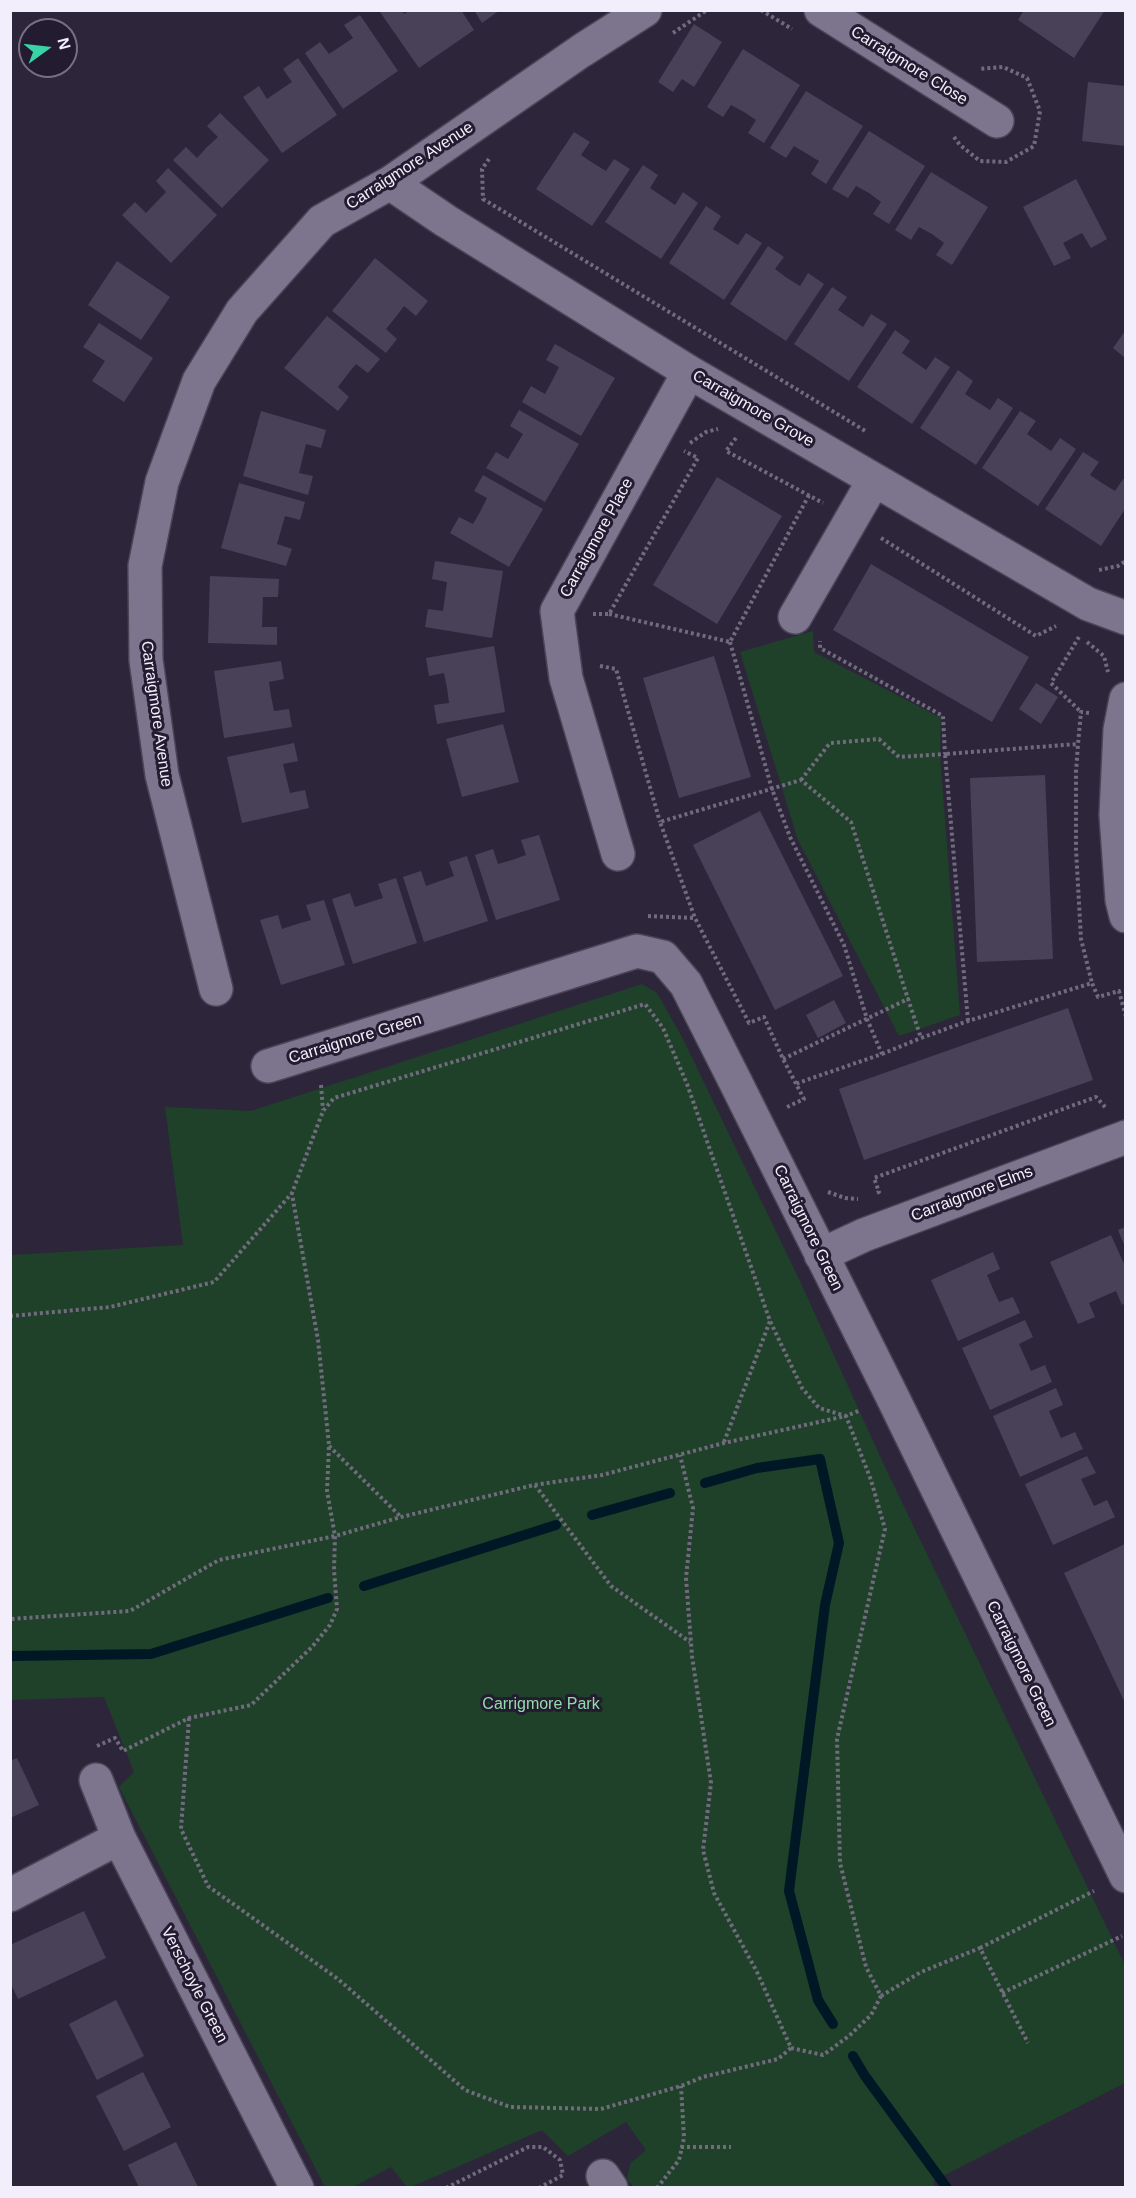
<!DOCTYPE html>
<html>
<head>
<meta charset="utf-8">
<style>
	body { margin:0 }
	#map { position:relative; width:1136px; height:2198px; overflow:hidden; background:#2d263b; font-family:Arial,sans-serif }
	canvas { display:block }
	.frame { position:absolute; inset:0; border:12px solid #f2eefc; pointer-events:none }
	.north { position:absolute; left:18px; top:18px; width:60px; height:60px; box-sizing:border-box; background:#231c30; border:2px solid #767082; border-radius:50%; rotate:75deg; font-size:16px; font-weight:700; line-height:24px; text-align:center; color:#f2eefc }
	.north::after { content:''; display:block; margin:auto; width:21px; height:27px; background:#38d4a6; clip-path:polygon(50% 0,100% 100%,50% 72%,0 100%) }
</style>
</head>
<body>
<div id="map">
<canvas width="1136" height="2198"></canvas>
<div class="frame"></div>
<div class="north">N</div>
</div>
<script>
const context = document.querySelector('canvas').getContext('2d');
context.lineJoin = 'round';
function paint(path, color) {
  context.fillStyle = color;
  context.fill(path, 'evenodd');
}
function poly(rows) {
  const path = new Path2D();
  for (const r of rows) {
    path.moveTo(r[0], r[1]);
    for (let i = 2; i < r.length; i += 2) path.lineTo(r[i], r[i + 1]);
  }
  return path;
}
function strokePath(path, color, width, dash) {
  context.strokeStyle = color;
  context.lineWidth = width;
  context.lineCap = dash ? 'butt' : 'round';
  context.setLineDash(dash || []);
  context.stroke(path);
}
function label(font, color, halo, rows, align = 'center') {
  context.font = font + ' Arial,sans-serif';
  context.lineWidth = 6;
  context.setLineDash([]);
  context.textBaseline = 'middle';
  context.strokeStyle = halo;
  context.fillStyle = color;
  for (const [text, x, y, turn = 0] of rows) {
    context.save();
    context.translate(x, y);
    context.rotate((+turn || 0) * Math.PI / 180);
    context.textAlign = isNaN(turn) ? turn : align;
    if (halo) context.strokeText(text, 0, 0);
    context.fillText(text, 0, 0);
    context.restore();
  }
}
paint(poly([
	[813,631,814,652,941,718,940,754,960,1015,899,1036,798,840,740,652],
	[642,984,657,993,683,1039,799,1279,885,1467,1125,1965,1125,2083,933,2181,936,2187,634,2187,627,2179,630,2164,646,2150,626,2122,568,2156,542,2130,411,2187,407,2187,391,2167,353,2187,325,2187,119,1787,134,1772,104,1697,11,1700,11,1255,183,1245,165,1107,251,1111]
]), '#1f4029');
strokePath(poly([
	[705,1483,757,1468,820,1459,839,1543,825,1605,789,1891,818,2000,833,2024],
	[592,1515,670,1493],
	[364,1586,556,1525],
	[10,1656,151,1654,328,1598],
	[853,2056,865,2076,947,2188]
]), '#001826', 10);
paint(poly([
	[382,10,402,10,404,14,410,10,461,10,474,30,419,68,380,12],
	[474,10,500,10,482,23],
	[1024,10,1105,10,1074,58,1018,20],
	[360,15,398,71,343,109,305,53,320,42,329,54,353,38,344,25],
	[694,24,722,42,694,87,682,79,673,92,658,82],
	[743,49,800,85,764,143,748,133,756,120,744,112,731,105,723,117,707,107],
	[298,58,337,115,282,153,243,97,259,86,267,99,280,90,292,82,283,69],
	[1088,82,1125,86,1125,146,1082,141],
	[806,91,863,126,826,184,811,174,819,161,794,146,786,158,770,148],
	[220,113,269,160,222,208,173,160,186,147,197,158,207,147,218,137,207,126],
	[869,131,925,166,889,224,873,214,881,202,869,193,856,186,848,198,832,189],
	[574,132,590,142,581,155,593,163,606,171,614,159,630,169,592,226,536,189],
	[643,165,658,175,650,188,675,205,683,192,698,203,661,259,605,222],
	[168,168,217,215,171,263,122,215,135,202,146,213,166,192,156,181],
	[931,172,988,207,952,265,936,255,944,243,932,234,919,227,911,240,895,230],
	[1076,179,1107,239,1091,248,1082,233,1063,243,1071,258,1054,266,1023,207],
	[706,206,721,216,713,229,738,245,746,233,762,243,724,300,669,263],
	[768,246,784,257,775,269,787,278,800,286,808,273,824,284,786,341,730,304],
	[375,258,428,301,416,316,404,306,395,318,386,329,397,339,386,353,332,311],
	[117,261,170,297,141,340,88,305],
	[832,287,847,297,838,310,863,327,871,314,887,324,849,381,794,344],
	[327,316,380,359,368,373,356,364,347,375,338,387,349,397,338,411,284,368],
	[99,323,153,358,124,402,92,381,105,361,83,347],
	[895,330,910,341,902,353,926,370,935,357,950,367,912,424,857,387],
	[1125,331,1125,358,1113,348],
	[555,344,615,378,581,436,522,402,531,386,545,394,552,381,559,367,546,360],
	[958,370,973,381,965,394,990,410,998,398,1013,408,976,465,920,428],
	[519,410,579,444,545,502,486,468,496,452,508,459,523,434,510,426],
	[261,411,326,430,321,448,306,444,299,473,313,476,308,495,243,476],
	[1020,411,1036,421,1027,434,1051,451,1060,438,1076,449,1038,506,982,468],
	[1083,452,1099,462,1090,475,1102,483,1115,491,1123,479,1125,480,1125,509,1101,546,1045,509],
	[483,475,543,509,509,567,450,533,459,517,473,524,480,512,487,498,474,491],
	[717,477,782,516,717,624,653,585],
	[239,483,305,502,300,520,285,516,277,544,292,549,286,566,221,548],
	[435,561,503,571,492,638,425,627,428,609,443,611,447,582,432,579],
	[871,564,1029,657,992,722,833,630],
	[210,576,279,579,278,597,263,597,262,627,277,627,277,645,208,643],
	[494,646,505,712,437,724,434,705,449,703,447,688,444,673,429,676,426,658],
	[714,656,751,777,679,798,643,678],
	[281,661,284,679,269,682,271,696,274,711,289,709,292,727,224,738,214,671],
	[1036,683,1058,697,1041,724,1019,709],
	[503,724,519,782,462,797,446,739],
	[294,743,298,761,283,764,290,793,305,790,309,808,242,823,227,757],
	[1045,775,1053,959,977,962,970,778],
	[760,811,843,976,775,1010,693,845],
	[539,835,560,900,496,920,475,855,493,849,498,864,512,860,526,855,521,840],
	[467,856,488,921,424,942,403,877,421,871,426,886,454,876,449,862],
	[396,878,417,943,353,964,332,899,350,893,355,907,383,898,378,884],
	[324,900,345,965,281,985,260,920,278,915,282,929,297,924,311,920,306,905],
	[834,1000,846,1023,818,1038,806,1015],
	[1068,1008,1093,1080,864,1160,839,1089],
	[1125,1227,1125,1247,1118,1230],
	[1111,1235,1125,1266,1125,1303,1122,1305,1116,1291,1102,1297,1089,1303,1095,1317,1078,1324,1050,1262],
	[993,1252,1000,1269,987,1275,993,1289,999,1302,1013,1297,1020,1313,958,1341,931,1280],
	[1025,1320,1033,1337,1019,1344,1031,1371,1045,1365,1052,1382,990,1410,962,1348],
	[1056,1388,1063,1405,1049,1411,1061,1438,1075,1432,1083,1449,1020,1477,993,1416],
	[1087,1456,1096,1473,1081,1479,1094,1506,1107,1500,1115,1517,1053,1545,1025,1484],
	[1125,1544,1125,1703,1064,1573],
	[17,1758,39,1805,10,1818,10,1761],
	[84,1911,106,1958,18,1999,10,1982,10,1945],
	[116,2000,144,2056,97,2080,69,2024],
	[143,2072,171,2127,124,2151,96,2096],
	[176,2142,198,2187,139,2187,128,2165]
]), '#484158');
const minor = poly([
	[821,10,997,121],
	[390,183,446,221,689,372,1088,604,1126,618],
	[795,617,874,480],
	[1126,699,1120,730,1116,815,1122,900,1126,916],
	[618,854,566,678,557,611,689,372],
	[216,989,162,775,146,660,145,566,162,482,199,381,242,311,322,221,390,183,581,51,645,10],
	[268,1066,637,951,663,957,686,984,736,1083,892,1396,1126,1876],
	[821,1255,864,1235,1126,1137],
	[96,1780,119,1838,297,2188],
	[10,1895,119,1838],
	[603,2176,611,2188]
]);
strokePath(minor, '#4a4456', 36);
strokePath(poly([
	[761,10,792,29],
	[673,33,707,10],
	[954,137,960,145,980,161,1006,162,1034,146,1040,111,1027,78,1003,67,979,69],
	[489,159,482,169,483,199,867,432],
	[736,438,726,451,823,503],
	[690,443,706,432,718,429],
	[881,538,1036,636,1056,626],
	[1099,570,1118,566,1126,561],
	[593,614,609,614,698,458,684,451],
	[609,614,730,642,809,495],
	[1079,637,1051,683,1081,712],
	[730,642,772,789,790,837,844,945,867,1019,882,1054,795,1084],
	[1087,642,1104,656,1108,672],
	[600,666,616,669,660,822],
	[1089,713,1081,712,1078,744,1076,772,1076,849,1081,939,1092,983],
	[801,780,830,743,879,739,899,757,945,754,943,716,820,648,820,641],
	[648,916,695,918],
	[968,1021,945,754,1078,744],
	[882,1054,921,1038],
	[783,1059,908,999,921,1038,968,1021,1092,983,1098,997,1119,991,1126,1017],
	[321,1085,323,1110],
	[787,1107,804,1099,783,1059,764,1017,749,1023,695,918,660,822,801,780,851,822,908,999],
	[828,1192,845,1198,858,1199],
	[877,1193,879,1192,874,1178,1096,1097,1106,1108],
	[10,1316,110,1307,214,1282,292,1193,323,1111,334,1098,645,1004,663,1028,687,1084,770,1321,802,1388,819,1408,846,1416,724,1443,602,1475,534,1485,401,1517,335,1536,219,1560,130,1611,10,1619],
	[724,1442,770,1321],
	[329,1446,401,1517],
	[535,1485,611,1586,690,1642],
	[189,1718,181,1829,208,1886,338,1979,465,2090,510,2107,601,2109,681,2086,703,2077,778,2059,791,2048,757,1972,714,1893,703,1850,711,1783,692,1656,686,1578,693,1508,680,1455],
	[97,1746,115,1738,123,1751,189,1718,251,1705,312,1647,330,1625,337,1609,334,1570,335,1536,327,1491,329,1445,318,1340,292,1194],
	[980,1948,1094,1891],
	[1002,1993,1122,1936],
	[881,1996,921,1972,980,1948,1028,2043],
	[791,2048,823,2055,849,2036,871,2015,881,1996,866,1967,840,1863,837,1739,885,1529,871,1480,846,1416,861,1410],
	[681,2147,731,2147],
	[446,2188,528,2147,543,2147,560,2160,563,2175,539,2188],
	[657,2188,679,2160,684,2138,681,2086]
]), '#716b7e', 4, [3, 3]);
strokePath(minor, '#7d758e', 33);
label('16px', '#f2eefc', '#231c30', [
	["Carraigmore Close",909,66,32],
	["Carraigmore Avenue",410,166,-33],
	["Carraigmore Grove",753,409,30],
	["Carraigmore Place",597,538,-61],
	["Carraigmore Avenue",156,714,82],
	["Carraigmore Green",355,1039,-17],
	["Carraigmore Elms",972,1194,-21],
	["Carraigmore Green",808,1228,64],
	["Carraigmore Green",1021,1664,64],
	["Verschoyle Green",194,1985,63]
]);
label('16px', '#94dca7', '#231c30', [
	["Carrigmore Park",541,1705]
]);
</script>
</body>
</html>
